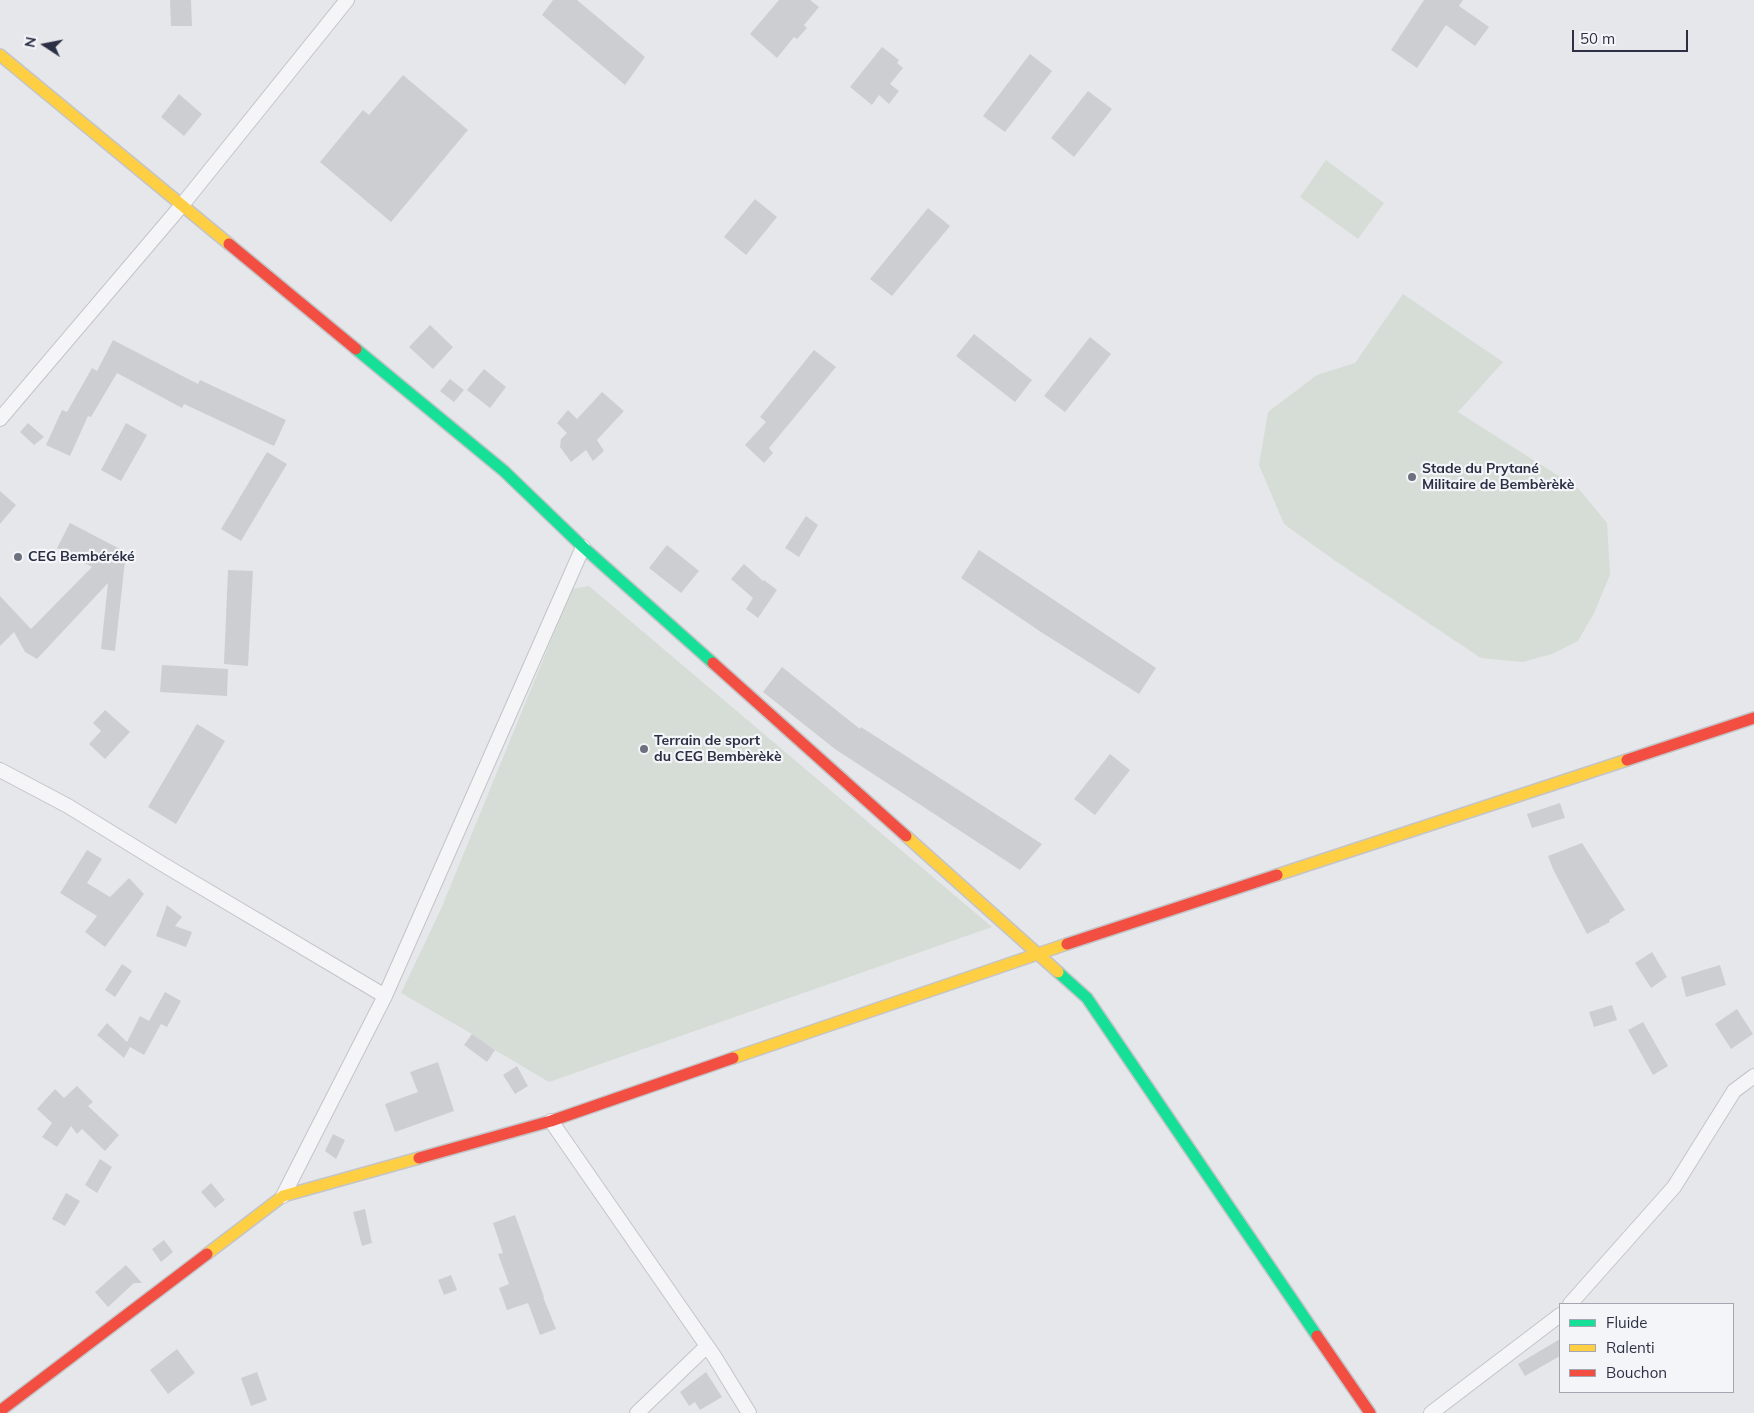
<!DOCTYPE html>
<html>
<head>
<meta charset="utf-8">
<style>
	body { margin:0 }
	#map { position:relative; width:1754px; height:1413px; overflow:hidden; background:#e6e7ea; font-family:Mulish,sans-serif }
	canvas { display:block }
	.legend { position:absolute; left:1559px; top:1303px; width:175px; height:90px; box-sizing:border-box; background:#f4f5f9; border:1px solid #a4a6b1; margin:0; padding:6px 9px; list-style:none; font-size:15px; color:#2c3044 }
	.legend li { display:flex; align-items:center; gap:10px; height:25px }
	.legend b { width:25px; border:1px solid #a4a6b1 }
	.north { position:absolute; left:20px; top:20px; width:50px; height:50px; -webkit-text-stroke:4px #f4f5f9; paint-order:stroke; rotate:281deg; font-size:14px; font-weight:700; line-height:20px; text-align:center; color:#2c3044 }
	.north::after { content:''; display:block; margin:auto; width:18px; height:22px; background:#2c3044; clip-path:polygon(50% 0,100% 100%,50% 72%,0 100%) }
	.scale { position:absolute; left:1572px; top:30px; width:116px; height:22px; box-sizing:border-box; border:2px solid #2c3044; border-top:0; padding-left:6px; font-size:15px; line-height:18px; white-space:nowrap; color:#2c3044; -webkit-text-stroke:4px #f4f5f9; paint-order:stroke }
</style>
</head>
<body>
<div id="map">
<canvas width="1754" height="1413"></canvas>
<ul class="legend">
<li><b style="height:6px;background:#16e098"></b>Fluide</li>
<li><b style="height:6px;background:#ffcf43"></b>Ralenti</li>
<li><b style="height:6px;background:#f24e42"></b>Bouchon</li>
</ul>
<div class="north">N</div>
<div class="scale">50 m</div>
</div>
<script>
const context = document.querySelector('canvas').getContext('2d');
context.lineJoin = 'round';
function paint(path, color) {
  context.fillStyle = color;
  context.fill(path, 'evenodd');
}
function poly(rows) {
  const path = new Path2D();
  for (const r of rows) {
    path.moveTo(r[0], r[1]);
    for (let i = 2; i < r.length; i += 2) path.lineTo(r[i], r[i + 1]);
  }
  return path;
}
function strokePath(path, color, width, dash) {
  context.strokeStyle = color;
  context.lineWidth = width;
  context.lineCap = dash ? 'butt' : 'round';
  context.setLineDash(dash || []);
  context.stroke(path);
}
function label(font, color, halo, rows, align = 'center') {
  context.font = font + ' Mulish,sans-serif';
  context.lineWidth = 4.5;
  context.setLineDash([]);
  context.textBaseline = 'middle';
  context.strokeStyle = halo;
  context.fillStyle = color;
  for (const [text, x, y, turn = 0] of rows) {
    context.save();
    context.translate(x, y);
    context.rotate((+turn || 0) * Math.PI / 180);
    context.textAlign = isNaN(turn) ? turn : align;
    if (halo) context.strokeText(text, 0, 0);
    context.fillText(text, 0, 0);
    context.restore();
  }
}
paint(poly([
	[1326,160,1384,203,1358,239,1300,197],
	[1403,294,1503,362,1458,412,1579,489,1607,523,1610,575,1594,613,1578,641,1552,654,1523,662,1481,658,1334,560,1284,524,1259,465,1268,412,1317,375,1355,363],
	[589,586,992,927,549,1082,495,1050,472,1034,401,993,441,909,572,589]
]), '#d5ddd6');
paint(poly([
	[170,0,191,0,192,26,171,26],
	[553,0,577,0,645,57,625,85,542,15],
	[779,0,810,0,819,7,804,25,807,28,797,39,794,37,777,58,750,34],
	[1424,0,1463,0,1459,6,1489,27,1475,46,1446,25,1417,68,1391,50],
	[882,47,899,60,897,63,903,68,890,84,899,91,889,104,879,95,872,105,850,87],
	[1030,54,1052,71,1005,132,983,116],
	[403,75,468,130,391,222,320,162,363,110,369,115],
	[1088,91,1112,109,1074,157,1051,138],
	[179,94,202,114,184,136,161,117],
	[755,199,777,217,746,255,724,237],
	[928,208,950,226,892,296,870,279],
	[430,325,453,347,433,369,409,347],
	[974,334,1032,380,1015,402,956,356],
	[1090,337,1111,354,1065,412,1044,396],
	[113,340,198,384,200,380,286,420,274,446,184,404,182,408,117,373,91,417,88,416,70,456,46,445,62,410,67,412,92,368,97,371],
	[814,350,836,367,769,448,773,453,764,463,745,445,766,422,760,417],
	[484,369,506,387,490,408,467,390],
	[450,379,464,390,454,402,440,391],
	[602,392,624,411,597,440,604,451,593,461,586,450,571,462,560,447,561,439,567,433,557,423,568,410,577,419],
	[28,423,44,437,34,445,20,432],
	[126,423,147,435,121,481,101,470],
	[267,452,287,464,241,541,221,529],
	[0,491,16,505,0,524],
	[806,516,818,525,799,557,785,548],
	[70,523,126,552,115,651,101,649,108,583,37,659,25,652,14,632,0,646,0,596,31,629,92,567,57,548],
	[667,545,699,571,681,593,649,568],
	[979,550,1156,668,1139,694,1041,632,961,578],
	[744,564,763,581,764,580,777,590,758,618,746,609,753,598,731,579],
	[228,570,253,571,248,666,224,664],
	[162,665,228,669,227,696,160,692],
	[782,667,860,729,861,727,1042,844,1020,870,835,749,763,692],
	[105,710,130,732,105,759,89,744,101,731,93,723],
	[197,724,225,741,176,824,148,807],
	[1110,754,1130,770,1095,815,1074,799],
	[1560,803,1565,818,1532,828,1527,814],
	[1582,843,1625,910,1609,920,1610,922,1587,934,1553,869,1548,856],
	[87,850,102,859,87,883,110,897,129,878,144,894,105,947,85,932,97,916,60,893],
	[167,905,182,917,175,926,192,932,186,947,156,936],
	[1652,952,1667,977,1651,988,1635,963],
	[122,964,132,971,115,997,105,990],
	[1720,965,1726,985,1686,997,1681,977],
	[165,992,181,1001,167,1027,161,1024,144,1055,130,1047,124,1058,97,1035,107,1023,127,1042,140,1016,149,1021],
	[1612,1005,1617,1020,1594,1027,1589,1012],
	[1737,1009,1753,1034,1731,1049,1715,1024],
	[1643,1022,1668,1066,1653,1075,1628,1030],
	[472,1034,495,1050,487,1062,464,1045],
	[438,1062,454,1111,395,1132,385,1104,418,1092,410,1072],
	[517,1066,528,1086,515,1094,503,1075],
	[77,1086,93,1102,88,1106,119,1135,105,1151,82,1129,77,1134,71,1126,57,1147,42,1137,52,1123,37,1109,55,1089,64,1098],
	[333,1134,345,1140,336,1159,325,1151],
	[100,1159,112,1167,97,1193,85,1185],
	[211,1183,225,1200,215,1208,201,1192],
	[66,1193,80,1201,65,1226,52,1219],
	[365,1209,372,1243,362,1246,353,1212],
	[515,1215,544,1297,543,1297,556,1329,540,1335,528,1303,507,1310,499,1288,509,1284,498,1254,503,1253,493,1223],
	[164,1240,173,1252,161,1262,152,1249],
	[126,1265,142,1283,134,1283,108,1307,95,1292],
	[451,1275,457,1290,444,1295,438,1280],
	[1560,1339,1560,1356,1525,1376,1518,1364],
	[177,1349,195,1373,168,1394,150,1370],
	[257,1372,267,1400,251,1406,241,1378],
	[706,1372,722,1397,700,1410,695,1402,689,1406,680,1392]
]), '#cdced2');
const street = poly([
	[0,419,182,205,347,0],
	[0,770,68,806,164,865,385,996],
	[551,1121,714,1356,749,1413],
	[283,1196,385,996,583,547],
	[1570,1304,1674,1187,1734,1091,1754,1076],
	[637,1413,707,1346],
	[1431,1413,1560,1315]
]);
const fast = poly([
	[356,349,504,471,583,547,713,663],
	[1058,972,1087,998,1317,1336]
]);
const slow = poly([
	[0,55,229,244],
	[906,836,1058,972],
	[1277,875,1627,760],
	[733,1058,1067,944],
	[207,1254,283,1196,419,1158]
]);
const jam = poly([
	[229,244,356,349],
	[713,663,906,836],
	[1627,760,1754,718],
	[1067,944,1277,875],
	[419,1158,551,1121,733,1058],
	[1317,1336,1370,1413],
	[0,1411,207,1254]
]);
strokePath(street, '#c3c4c8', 16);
strokePath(fast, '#c3c4c8', 14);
strokePath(slow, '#c3c4c8', 14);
strokePath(jam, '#c3c4c8', 14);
strokePath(street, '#f5f5f7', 14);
strokePath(fast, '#16e098', 11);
strokePath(slow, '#ffcf43', 11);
strokePath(jam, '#f24e42', 11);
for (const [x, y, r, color] of [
	[1412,477,5,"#6d707e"],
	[18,557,5,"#6d707e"],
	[644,749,5,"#6d707e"]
]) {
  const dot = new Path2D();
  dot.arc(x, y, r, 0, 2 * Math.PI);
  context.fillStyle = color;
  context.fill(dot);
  strokePath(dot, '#f4f5f9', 2);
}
label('bold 14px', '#2c3044', '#f4f5f9', [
	["Stade du Prytané",1422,469],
	["Militaire de Bembèrèkè",1422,485],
	["CEG Bembéréké",28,557],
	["Terrain de sport",654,741],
	["du CEG Bembèrèkè",654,757]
], 'left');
</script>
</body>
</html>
